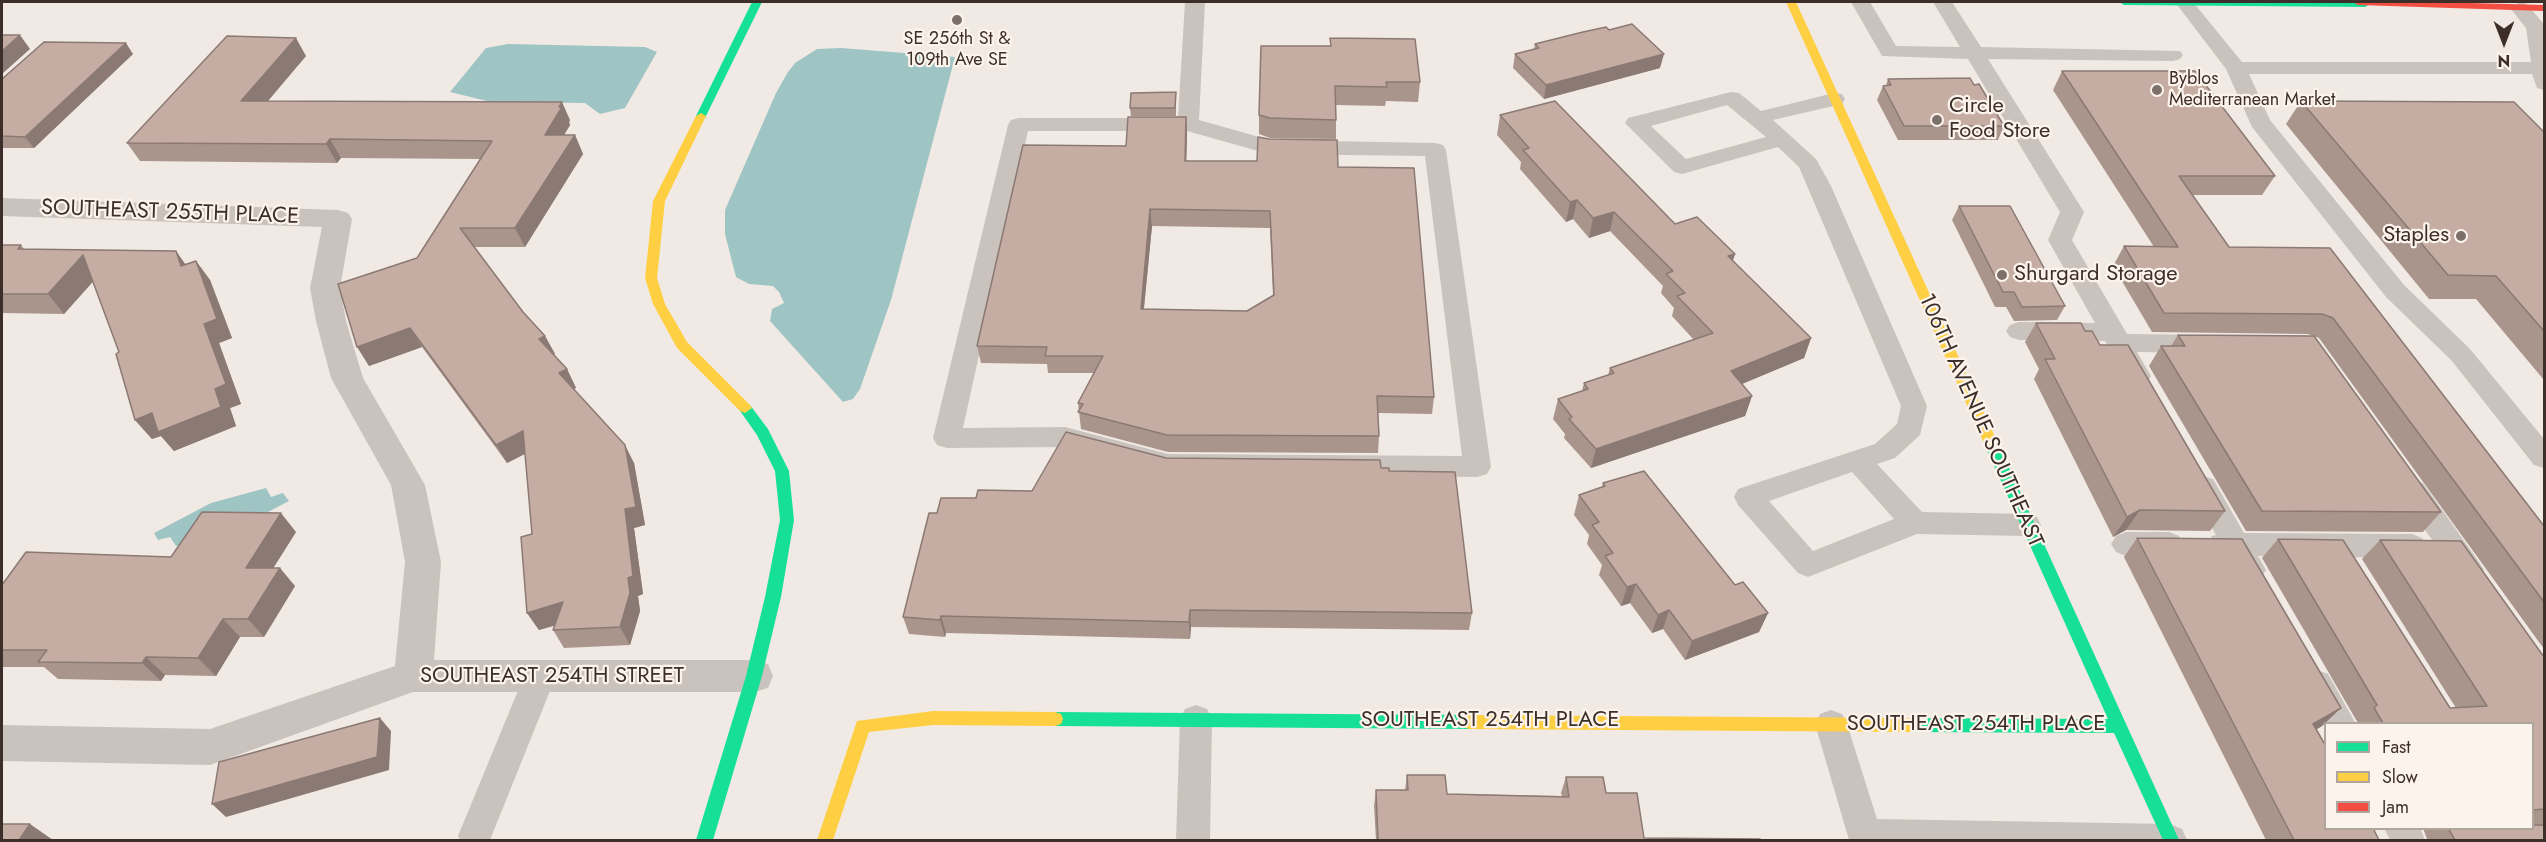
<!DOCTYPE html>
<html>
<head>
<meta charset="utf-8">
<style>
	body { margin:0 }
	#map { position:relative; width:2546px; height:842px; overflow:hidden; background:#f1eae4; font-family:Jost,sans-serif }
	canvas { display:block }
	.frame { position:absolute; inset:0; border:3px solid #3c2f29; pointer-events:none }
	.legend { position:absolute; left:2324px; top:722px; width:210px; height:108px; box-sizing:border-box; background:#fcf4ec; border:2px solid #afa59e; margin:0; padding:8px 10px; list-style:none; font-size:18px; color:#3c2f29 }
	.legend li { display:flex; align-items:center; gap:12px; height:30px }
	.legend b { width:30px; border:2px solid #afa59e }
	.north { position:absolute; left:2474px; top:12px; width:60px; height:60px; -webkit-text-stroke:4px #fcf4ec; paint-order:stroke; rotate:180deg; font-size:16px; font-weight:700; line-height:24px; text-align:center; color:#3c2f29 }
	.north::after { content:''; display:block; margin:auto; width:21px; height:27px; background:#3c2f29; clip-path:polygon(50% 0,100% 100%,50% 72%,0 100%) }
</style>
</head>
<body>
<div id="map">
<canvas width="2546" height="842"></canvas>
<div class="frame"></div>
<ul class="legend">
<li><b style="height:8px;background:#16e098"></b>Fast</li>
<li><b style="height:8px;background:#ffcf43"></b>Slow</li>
<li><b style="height:8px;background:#f24e42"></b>Jam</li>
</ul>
<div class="north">N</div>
</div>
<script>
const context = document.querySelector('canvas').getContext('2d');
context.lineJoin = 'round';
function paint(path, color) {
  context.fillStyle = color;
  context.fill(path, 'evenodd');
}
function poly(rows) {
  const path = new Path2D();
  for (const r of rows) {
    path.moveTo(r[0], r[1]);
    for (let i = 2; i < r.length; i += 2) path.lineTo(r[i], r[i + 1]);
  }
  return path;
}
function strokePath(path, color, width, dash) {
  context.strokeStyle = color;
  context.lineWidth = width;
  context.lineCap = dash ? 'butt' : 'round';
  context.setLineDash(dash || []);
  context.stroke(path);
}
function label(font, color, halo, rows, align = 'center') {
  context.font = font + ' Jost,sans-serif';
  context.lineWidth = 4.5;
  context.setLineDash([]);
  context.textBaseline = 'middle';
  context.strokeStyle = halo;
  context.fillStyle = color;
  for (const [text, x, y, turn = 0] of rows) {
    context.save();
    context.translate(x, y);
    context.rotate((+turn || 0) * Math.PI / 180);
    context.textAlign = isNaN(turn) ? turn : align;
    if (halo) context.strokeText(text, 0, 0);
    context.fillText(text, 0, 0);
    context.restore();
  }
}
paint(poly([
	[508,44,645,47,657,52,625,108,600,114,585,103,491,102,450,92,486,48],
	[841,48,955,57,891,300,860,389,853,399,843,402,770,321,772,309,784,303,779,292,773,286,749,284,736,277,725,234,725,210,776,93,788,72,795,63,817,49],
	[266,488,271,497,283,493,289,501,232,531,176,546,170,537,158,540,154,533,211,503]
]), '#9ec5c4');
paint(poly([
	[1185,2,1205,2,1199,120,1270,140,1435,143,1443,145,1446,150,1491,467,1487,474,1477,477,1168,474,1065,447,947,448,937,445,933,438,1008,125,1011,120,1019,118,1178,118,1185,2],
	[1028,131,1187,131,1269,154,1425,156,1462,456,1168,454,1065,427,963,428,1028,131],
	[1851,2,1870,2,1896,46,1960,47,1933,2,1952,2,1981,47,2180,51,2183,55,2180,59,2173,61,1988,59,2084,212,2072,240,2127,334,2210,335,2219,338,2223,344,2219,350,2210,353,2137,352,2151,376,2147,383,2138,385,2129,383,2105,341,2019,340,2010,337,2006,331,2010,325,2019,322,2095,323,2048,240,2060,212,1968,59,1882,56,1851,2],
	[2175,2,2193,2,2242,62,2531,62,2526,28,2510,8,2520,2,2527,4,2543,23,2544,90,2537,88,2532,74,2249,74,2270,120,2404,285,2470,349,2544,439,2544,468,2534,465,2452,361,2386,297,2252,127,2226,69,2175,2],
	[1731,92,1739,93,1761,111,1834,93,1842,94,1845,99,1842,104,1773,120,1816,159,1831,186,1927,406,1920,435,1895,458,1877,464,1922,512,2027,514,2037,517,2041,525,2037,533,2027,536,1917,534,1808,577,1798,573,1738,505,1734,497,1738,489,1875,444,1897,424,1901,406,1799,167,1778,147,1682,174,1674,172,1625,123,1628,118,1731,92],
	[1727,105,1766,137,1686,159,1651,126,1727,105],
	[1852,472,1894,519,1813,551,1769,501,1852,472],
	[2203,476,2213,479,2244,533,2412,534,2422,538,2427,546,2422,554,2412,558,2258,556,2266,570,2261,578,2251,582,2241,578,2228,556,2212,552,2207,544,2212,536,2216,535,2189,487,2193,479,2203,476],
	[2413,480,2423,483,2479,562,2484,570,2479,578,2469,582,2459,578,2403,499,2399,491,2403,483,2413,480],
	[2126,532,2169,532,2179,536,2184,544,2179,552,2169,556,2126,556,2116,552,2111,544,2116,536,2126,532],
	[540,663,551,666,556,676,490,840,460,840,458,836,524,676,529,666,540,663],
	[2317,670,2328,674,2356,724,2326,724,2326,729,2301,684,2306,674,2317,670],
	[1196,705,1207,709,1212,719,1210,840,1176,840,1180,719,1185,709,1196,705],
	[1831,710,1842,714,1847,724,1877,819,2170,824,2182,829,2187,840,1849,840,1815,724,1820,714,1831,710],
	[2384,828,2420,828,2425,840,2390,840,2384,828]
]), '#cac2bc');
paint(poly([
	[2,198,338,210,348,213,352,219,340,288,346,321,363,378,425,485,441,562,434,660,754,660,768,664,773,676,768,688,754,692,413,692,210,765,2,761,2,725,210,729,395,666,405,562,391,485,331,378,316,321,310,288,322,227,2,216,2,198]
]), '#cac2bc');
paint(poly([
	[752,2,762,2,706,116,705,118,697,118,696,116,752,2],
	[2119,2,2367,2,2370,4,2365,7,2124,5,2119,2],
	[745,403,750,405,768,429,789,471,794,520,781,597,762,676,713,840,696,840,746,676,765,597,780,520,775,471,757,435,738,408,745,403],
	[1990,436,1997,441,2179,840,2163,840,2114,733,1910,732,1904,730,1902,725,1904,720,1910,718,2108,719,1983,441,1990,436],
	[1055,712,1469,715,1475,717,1477,722,1475,727,1469,729,1055,726,1049,724,1047,719,1049,714,1055,712]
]), '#16e098');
paint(poly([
	[1786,2,1796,2,1997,441,1995,445,1990,446,1983,441,1786,2],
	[701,113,706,116,665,201,657,278,665,304,687,342,750,405,752,408,745,413,740,411,677,348,653,304,645,278,653,201,696,116,701,113],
	[933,711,1055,712,1061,714,1063,719,1061,724,1055,726,933,725,869,732,833,840,817,840,857,721,933,711],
	[1469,715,1910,718,1916,720,1918,725,1916,730,1910,732,1469,729,1463,727,1461,722,1463,717,1469,715]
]), '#ffcf43');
paint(poly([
	[2353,2,2434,2,2544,5,2544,11,2358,5,2353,2]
]), '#f24e42');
paint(poly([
	[1330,38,1420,82,1418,102,1386,101,1385,106,1336,105,1336,139,1270,138,1259,134,1259,115,1330,46],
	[1535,44,1660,68,1544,99,1513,68,1515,54,1534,49],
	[133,54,34,148,2,148,2,79],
	[306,56,267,101,570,120,569,122,570,125,564,135,575,135,583,154,525,247,474,247,523,312,545,336,555,354,554,355,567,369,576,388,573,389,634,463,645,525,634,528,643,594,638,596,640,611,630,645,564,648,553,630,554,626,539,630,527,613,532,534,525,454,507,463,422,347,369,366,417,258,481,159,341,158,337,163,140,161,127,143],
	[2062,71,2275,176,2262,195,2192,195,2229,247,2330,248,2544,526,2544,649,2319,338,2308,334,2152,332,2113,266,2124,246,2154,247,2053,90],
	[1888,79,1974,85,2004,126,1998,140,1898,140,1877,100,1883,86,1886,85],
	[1176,92,1176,116,1131,116,1130,108],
	[2301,101,2544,132,2544,380,2476,299,2429,299,2286,124],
	[1500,115,1675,224,1735,254,1732,261,1811,338,1804,358,1742,384,1752,396,1745,416,1591,468,1564,438,1565,434,1553,419,1558,399,1582,391,1584,383,1608,375,1610,368,1694,340,1672,316,1674,308,1661,293,1663,286,1610,231,1589,238,1573,219,1566,222,1520,169,1521,162,1497,135],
	[1186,117,1187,133,1186,161,1338,167,1434,397,1432,414,1378,413,1379,436,1378,453,1168,452,1081,429,1078,403,1094,373,1048,373,1047,364,981,363,977,346,1126,146],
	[1152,226,1270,228,1273,296,1247,311,1144,309],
	[1959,206,2065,306,2057,320,2014,321,2006,307,1995,307,1952,220],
	[2,243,3,245,21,245,24,249,176,251,185,264,196,261,210,280,232,338,219,343,241,404,230,408,236,426,174,451,161,436,152,439,135,420,119,352,93,281,64,314,2,313],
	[2036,323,2085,331,2100,345,2225,511,2210,531,2126,530,2113,537,2034,379,2039,369,2025,342],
	[2178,335,2441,512,2423,532,2246,531,2149,366,2161,346,2171,346],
	[1166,458,1381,468,1389,471,1472,613,1469,630,1191,627,1190,639,946,633,945,637,909,634,903,617,937,513,976,498,1032,491],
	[1603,483,1735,585,1768,613,1759,632,1685,660,1663,629,1652,633,1630,603,1621,606,1599,575,1602,565,1587,544,1589,535,1574,515,1579,495,1602,487],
	[296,532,273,568,295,586,264,637,240,637,216,676,165,675,161,681,58,679,44,667,2,667,2,585,171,557],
	[2137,538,2322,726,2317,729,2379,840,2266,840,2124,557],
	[2278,539,2450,708,2456,708,2362,559,2380,540,2544,657,2544,840,2426,840,2427,839,2423,828,2532,828,2532,723,2357,723,2358,723,2262,558],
	[1407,775,1447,794,1562,796,1561,793,1566,777,1606,793,1644,838,1761,840,1376,840,1374,806,1376,790,1405,790]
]), '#aa958d');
paint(poly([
	[20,35,30,49,2,74,2,51],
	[296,38,306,56,252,120,241,101],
	[126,43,133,54,34,148,25,137],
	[1664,54,1660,68,1544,99,1546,85],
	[562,102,570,120,569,122,570,125,553,153,545,135],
	[1186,117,1187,133,1186,178,1185,161],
	[575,135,583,154,525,247,515,228],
	[330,139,341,158,337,163,326,144],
	[1577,200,1573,219,1566,222,1570,202],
	[1150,209,1152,226,1142,326,1141,309],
	[1614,212,1610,231,1589,238,1593,218],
	[176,251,190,271,181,266],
	[1735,254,1729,274,1728,256],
	[83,255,99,275,64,314,48,294],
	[196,261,210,280,232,338,219,343,241,404,230,408,236,426,174,451,161,436,152,439,135,420,215,389,204,324],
	[410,328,422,347,369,366,357,347],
	[545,336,555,354,549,357,539,339],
	[1811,338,1804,358,1725,391,1731,371],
	[567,369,576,388,568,392,559,373],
	[1752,396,1745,416,1591,468,1596,449],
	[523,431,534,449,507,463,496,445],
	[625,445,634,463,645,525,634,528,643,594,638,596,640,611,630,645,620,627,628,578,625,509],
	[2140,510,2126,530,2113,537,2127,517],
	[281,513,296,532,262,586,246,568],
	[280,568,295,586,264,637,248,619],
	[1636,584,1630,603,1621,606,1627,587],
	[563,602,574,619,539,630,527,613],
	[1190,610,1191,627,1190,639,1189,622],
	[1669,610,1663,629,1652,633,1658,615],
	[1768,613,1759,632,1685,660,1692,641],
	[941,616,946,633,945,637,940,620],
	[223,619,240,637,216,676,198,658],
	[146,657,165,675,161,681,142,663],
	[2341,708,2322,726,2295,742,2313,724],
	[380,718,391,731,389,770,226,817,212,804],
	[30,824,53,840,19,840]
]), '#8b7973');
const building = poly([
	[1632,24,1664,54,1546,85,1515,54,1539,48,1535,44,1583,32,1606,27,1609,30,1632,24],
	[2,35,20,35,2,51,2,35],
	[227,36,296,38,241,101,562,102,559,107,562,107,545,135,575,135,515,228,460,228,523,312,545,336,539,339,567,369,559,373,625,445,636,507,625,509,633,576,628,578,630,593,620,627,553,630,563,602,527,613,521,537,532,534,523,431,496,445,410,328,357,347,338,284,417,258,492,141,330,139,326,144,127,143,227,36],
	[1330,38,1415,39,1420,82,1386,82,1387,87,1335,86,1336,120,1270,118,1259,115,1261,46,1331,46,1330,38],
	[44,42,126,43,25,137,2,136,2,79,44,42],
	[2062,71,2195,71,2275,176,2179,176,2229,247,2330,248,2544,526,2544,602,2333,318,2322,314,2164,313,2124,246,2178,247,2062,71],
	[1970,78,1974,85,1979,84,2004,126,1904,126,1883,86,1891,85,1888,79,1970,78],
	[1176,92,1175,108,1130,108,1131,93,1176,92],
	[1555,101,1675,224,1697,217,1735,254,1728,256,1811,338,1731,371,1752,396,1596,449,1569,419,1572,417,1558,399,1588,389,1584,383,1614,373,1610,368,1713,333,1677,296,1685,293,1666,274,1673,271,1614,212,1593,218,1577,200,1570,202,1523,150,1529,148,1500,115,1555,101],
	[2301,101,2514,102,2544,132,2544,331,2496,276,2448,275,2301,101],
	[1128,117,1186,117,1185,161,1257,161,1258,137,1269,139,1337,140,1338,167,1414,168,1434,397,1377,396,1379,436,1167,435,1078,412,1083,404,1078,403,1103,356,1045,356,1047,347,977,346,1023,145,1126,146,1128,117],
	[1150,209,1270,211,1274,295,1247,311,1141,309,1150,209],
	[1959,206,2010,206,2065,306,2022,307,2014,292,2003,292,1959,206],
	[2,245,21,245,18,249,176,251,181,266,196,261,217,319,204,324,226,384,215,389,221,407,158,432,152,413,135,420,116,354,119,352,83,255,48,294,2,294,2,245],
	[2036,323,2081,323,2085,331,2092,331,2100,345,2128,345,2225,511,2140,510,2127,517,2045,359,2055,359,2036,323],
	[2178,335,2314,336,2441,512,2262,511,2161,346,2185,346,2178,335],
	[1066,432,1166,458,1380,460,1381,468,1389,468,1389,471,1455,472,1472,613,1190,610,1189,622,941,616,940,620,903,617,929,513,937,513,941,498,976,498,978,490,1032,491,1066,432],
	[1644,471,1735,585,1743,582,1768,613,1692,641,1669,610,1658,615,1636,584,1627,587,1605,556,1613,553,1592,525,1599,522,1579,495,1605,486,1603,483,1644,471],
	[202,512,281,513,246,568,280,568,248,619,223,619,198,658,146,657,142,663,38,662,47,650,2,650,2,585,26,552,171,557,202,512],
	[2137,538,2242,539,2341,708,2313,724,2325,745,2325,828,2373,828,2379,840,2294,840,2137,538],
	[2278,539,2343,540,2450,708,2487,706,2380,540,2461,541,2544,657,2544,809,2532,810,2532,723,2383,723,2374,708,2377,705,2278,539],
	[380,718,377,757,212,804,219,762,380,718],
	[1407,775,1445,775,1447,794,1569,797,1566,777,1603,777,1606,793,1637,793,1644,838,1760,839,1761,840,1378,840,1376,790,1408,790,1407,775],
	[2,824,30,824,19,840,2,840,2,824],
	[2532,825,2544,825,2544,840,2455,840,2448,828,2532,828,2532,825]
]);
paint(building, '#c6ada4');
strokePath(building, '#8b7973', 1.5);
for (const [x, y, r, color] of [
	[957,20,6,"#7b706a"],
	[2157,90,6,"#7b706a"],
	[1937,120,6,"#7b706a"],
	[2461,236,6,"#7b706a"],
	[2002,275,6,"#7b706a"]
]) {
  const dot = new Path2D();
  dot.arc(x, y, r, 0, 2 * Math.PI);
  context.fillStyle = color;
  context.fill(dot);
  strokePath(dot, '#fcf4ec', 2);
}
label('18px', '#3c2f29', '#fcf4ec', [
	["SE 256th St &",957,40],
	["109th Ave SE",957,61],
	["Byblos",2169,80,"left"],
	["Mediterranean Market",2169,101,"left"]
]);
label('22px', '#3c2f29', '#fcf4ec', [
	["Circle",1949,107],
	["Food Store",1949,132],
	["Staples",2449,236,"right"],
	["Shurgard Storage",2014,275]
], 'left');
label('22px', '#3c2f29', '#fcf4ec', [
	["SOUTHEAST 255TH PLACE",170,213,2],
	["106TH AVENUE SOUTHEAST",1980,421,66],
	["SOUTHEAST 254TH STREET",552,677],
	["SOUTHEAST 254TH PLACE",1490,721],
	["SOUTHEAST 254TH PLACE",1976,725]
]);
</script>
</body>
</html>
